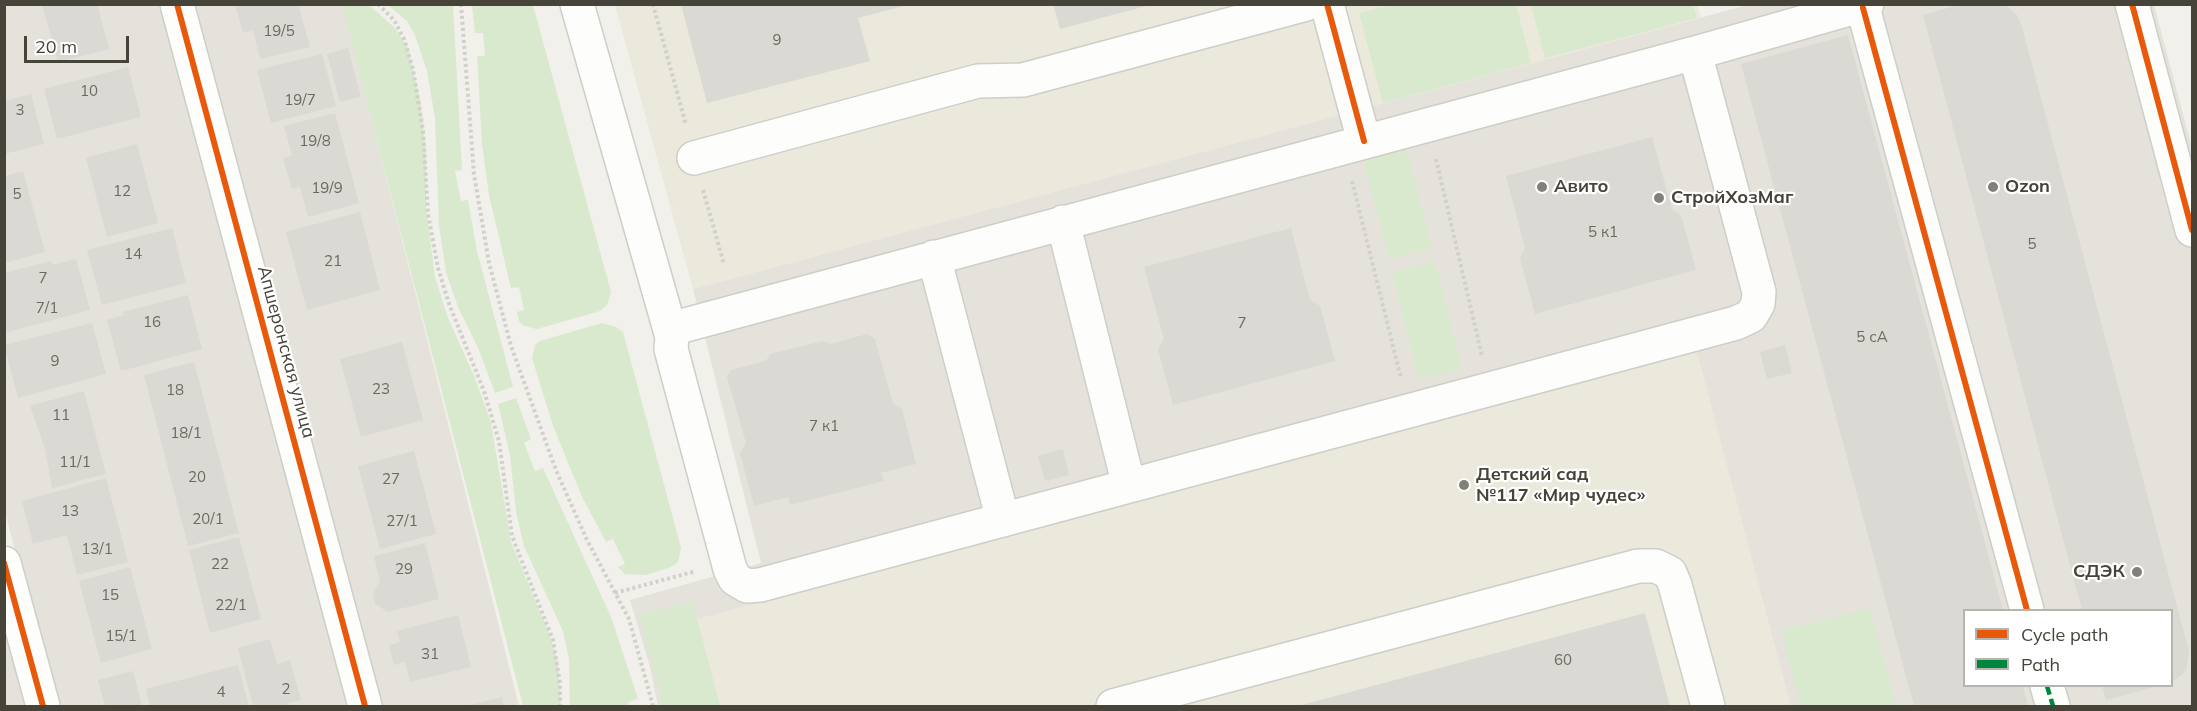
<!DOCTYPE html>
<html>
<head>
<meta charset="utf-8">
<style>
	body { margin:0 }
	#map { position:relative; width:2197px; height:711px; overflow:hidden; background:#f1f0eb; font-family:Mulish,sans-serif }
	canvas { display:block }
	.frame { position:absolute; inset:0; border:6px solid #464338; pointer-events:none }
	.legend { position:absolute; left:1963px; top:609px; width:210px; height:78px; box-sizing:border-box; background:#fff; border:2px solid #b5b4af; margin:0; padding:8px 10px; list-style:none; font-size:18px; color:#464338 }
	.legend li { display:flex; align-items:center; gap:12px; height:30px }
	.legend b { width:30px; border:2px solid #b5b4af }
	.scale { position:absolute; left:24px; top:36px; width:105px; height:27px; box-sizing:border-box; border:3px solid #464338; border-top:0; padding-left:8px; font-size:18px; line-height:21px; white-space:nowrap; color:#464338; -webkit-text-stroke:4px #fff; paint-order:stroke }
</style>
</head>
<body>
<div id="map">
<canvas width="2197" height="711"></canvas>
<div class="frame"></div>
<ul class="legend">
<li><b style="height:8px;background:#e8590c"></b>Cycle path</li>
<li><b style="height:8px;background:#00873e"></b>Path</li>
</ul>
<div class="scale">20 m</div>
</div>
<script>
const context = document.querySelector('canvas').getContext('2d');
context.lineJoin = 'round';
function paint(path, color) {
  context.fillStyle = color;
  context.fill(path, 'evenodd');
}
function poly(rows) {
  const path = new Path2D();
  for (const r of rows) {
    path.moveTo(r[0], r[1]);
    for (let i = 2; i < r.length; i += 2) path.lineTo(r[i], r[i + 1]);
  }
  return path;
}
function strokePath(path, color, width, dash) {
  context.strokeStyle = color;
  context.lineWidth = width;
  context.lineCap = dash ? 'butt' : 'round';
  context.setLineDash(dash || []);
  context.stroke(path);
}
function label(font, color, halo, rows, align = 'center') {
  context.font = font + ' Mulish,sans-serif';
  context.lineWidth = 4.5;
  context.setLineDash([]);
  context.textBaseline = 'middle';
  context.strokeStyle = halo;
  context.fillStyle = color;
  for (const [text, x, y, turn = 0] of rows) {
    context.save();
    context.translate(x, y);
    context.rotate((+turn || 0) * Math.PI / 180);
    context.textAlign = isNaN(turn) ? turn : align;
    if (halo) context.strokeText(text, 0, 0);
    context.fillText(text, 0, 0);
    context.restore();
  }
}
paint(poly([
	[4,5,160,5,349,706,56,706,5,512],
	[193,5,343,5,519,706,380,706],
	[1748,5,2154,5,2192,148,2192,706,658,706,650,667,630,600,761,563,693,289],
	[1964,610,2172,610,2172,686,1964,686],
	[5,623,27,706,5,706]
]), '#e4e2da');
paint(poly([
	[1697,4,1701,18,693,289,615,5],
	[1697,352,1791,706,720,706,697,619]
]), '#eae9db');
paint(poly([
	[342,5,369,5,395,28,408,48,421,105,426,153,426,207,435,277,448,318,475,378,491,423,511,542,550,636,558,663,561,706,523,706],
	[388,5,453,5,462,170,455,171,461,201,468,200,477,251,513,387,495,393,479,350,458,307,446,272,439,226,435,118,427,71,415,35,407,21],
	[472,5,533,5,611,292,607,305,600,311,537,329,524,326,519,321,517,312,524,310,519,287,511,288,489,195,482,144,477,56,485,56,483,33,475,33],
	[1392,5,1516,5,1531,63,1383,103,1359,13],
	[1531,5,1693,5,1697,18,1545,58],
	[1404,140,1432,248,1389,259,1361,150],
	[1435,261,1462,369,1419,380,1392,272],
	[602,323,616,327,623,332,681,548,678,562,671,567,646,575,625,574,618,567,625,564,613,539,606,542,583,499,553,426,532,358,535,345,540,341],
	[516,398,531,439,524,443,535,471,543,468,611,617,638,699,628,702,629,706,570,706,569,659,563,631,524,546,516,512,510,455,498,404],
	[692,601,697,619,720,706,664,706,639,615],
	[1870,608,1896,706,1801,706,1781,631]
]), '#d9e9ce');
paint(poly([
	[42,4,97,4,109,49,58,62],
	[235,4,298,4,310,47,260,59,253,30,243,33],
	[681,4,908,4,908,5,858,18,870,61,707,103],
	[1053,4,1150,4,1150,5,1060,29],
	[1962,4,2004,4,2017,15,2022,27,2189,651,2186,671,2172,682,2172,610,2082,610,1923,15],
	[1848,35,2003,610,1964,610,1964,686,2023,686,2028,706,1914,706,1741,64],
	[348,48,361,97,340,102,327,54],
	[322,54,336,106,271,123,257,70],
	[128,67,141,117,57,139,44,89],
	[31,94,44,144,4,154,4,101],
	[335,113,359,203,308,217,300,187,292,189,283,158,292,155,284,126],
	[1652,137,1672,209,1681,215,1696,270,1535,314,1520,258,1525,248,1506,176],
	[137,144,158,223,107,237,86,158],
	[23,171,45,252,4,263,4,176],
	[360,212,380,290,307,310,286,232],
	[172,228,186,283,102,305,87,250],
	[1291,228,1310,300,1320,306,1335,361,1173,405,1158,349,1164,339,1144,267],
	[76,259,90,310,4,333,4,273,51,261,52,265],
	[188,295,202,349,121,371,107,320,124,315,123,312],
	[92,323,106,374,18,398,4,345],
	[867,334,875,339,893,404,902,409,916,464,881,473,884,481,790,505,788,497,754,506,740,453,746,443,727,377,731,370,766,361,770,354,823,341,831,344],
	[402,342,423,420,361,437,340,359],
	[1785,345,1792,373,1767,379,1760,352],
	[194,362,239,533,188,546,144,375],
	[84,391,106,474,52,488,45,449,30,406],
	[1063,449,1069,475,1045,481,1038,456],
	[414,451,436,534,380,549,358,466],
	[106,478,128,562,77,575,67,535,33,544,22,501],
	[239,537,261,619,210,633,189,550],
	[425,543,439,599,388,612,375,604,373,593,380,581,374,556],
	[130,567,152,649,101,663,79,581],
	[1645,613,1670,706,1298,706],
	[458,615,471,667,410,682,405,662,394,665,389,645,400,642,397,631],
	[270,639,277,664,290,660,301,700,289,703,290,706,253,706,238,648],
	[238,665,249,706,150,706,146,689],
	[133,671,142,706,105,706,98,680],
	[2102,686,2158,686,2106,700],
	[502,697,504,706,467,706]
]), '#dad9d4');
const minor = poly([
	[177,4,365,706],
	[577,4,672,337],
	[1327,4,1364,141],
	[1862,4,2027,610],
	[2132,4,2192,230],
	[1695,53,1759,292,1758,304,1751,316,1736,323,760,585,747,586,735,579,730,569,671,349,672,337,678,327,1695,53],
	[1695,53,1867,4],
	[694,158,978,81,1023,80,1306,4],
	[1063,222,1129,486],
	[934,257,1003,520],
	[4,563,43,706],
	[2047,686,2053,706],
	[1113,706,1638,566,1656,566,1670,573,1675,585,1708,706]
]);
strokePath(minor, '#cecec9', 36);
strokePath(poly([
	[378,4,394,20,404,39,413,69,423,131,428,214,438,268,449,304,484,391,499,441,512,536,553,640,560,684,560,706],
	[461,4,474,174,489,263,511,346,556,470,586,538,629,619,653,706],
	[653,4,686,125],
	[1436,159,1482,356],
	[1352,181,1401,378],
	[703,190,724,264],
	[615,593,696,571]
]), '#d1d0cb', 4, [3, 3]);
strokePath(minor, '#fdfdfc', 33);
strokePath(poly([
	[2047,686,2053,706]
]), '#00873e', 4.5, [9, 4.5]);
strokePath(poly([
	[177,4,365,706],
	[1327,4,1364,141],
	[2132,4,2192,230],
	[1863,8,2027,610],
	[4,563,43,706]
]), '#e8590c', 6);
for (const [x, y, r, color] of [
	[1542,187,6,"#828077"],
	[1993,187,6,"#828077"],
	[1659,198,6,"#828077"],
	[1464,485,6,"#828077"],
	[2137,572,6,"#828077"]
]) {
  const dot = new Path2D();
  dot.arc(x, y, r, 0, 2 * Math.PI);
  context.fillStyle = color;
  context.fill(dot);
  strokePath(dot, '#fff', 2);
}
label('15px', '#6c6960', null, [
	["19/5",279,31],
	["9",777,40],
	["10",89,91],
	["19/7",300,100],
	["3",20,110],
	["19/8",315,141],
	["19/9",327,188],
	["12",122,191],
	["5",17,194],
	["5 к1",1603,232],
	["5",2032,244],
	["14",133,254],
	["21",333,261],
	["7",43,278],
	["7/1",47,308],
	["16",152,322],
	["7",1242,323],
	["5 сА",1872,337],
	["9",55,361],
	["23",381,389],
	["18",175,390],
	["11",61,415],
	["7 к1",824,426],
	["18/1",186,433],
	["11/1",75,462],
	["20",197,477],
	["27",391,479],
	["13",70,511],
	["20/1",208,519],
	["27/1",402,521],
	["13/1",97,549],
	["22",220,564],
	["29",404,569],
	["15",110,595],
	["22/1",231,605],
	["15/1",121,636],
	["31",430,654],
	["60",1563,660],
	["2",286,689],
	["4",221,692]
]);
label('bold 18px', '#464338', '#fff', [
	["Авито",1554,187],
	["Ozon",2005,187],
	["СтройХозМаг",1671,198],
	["Детский сад",1476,475],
	["№117 «Мир чудес»",1476,496],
	["СДЭК",2125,572,"right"]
], 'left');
label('18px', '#464338', '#fff', [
	["Апшеронская улица",286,352,75]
]);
</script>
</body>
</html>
